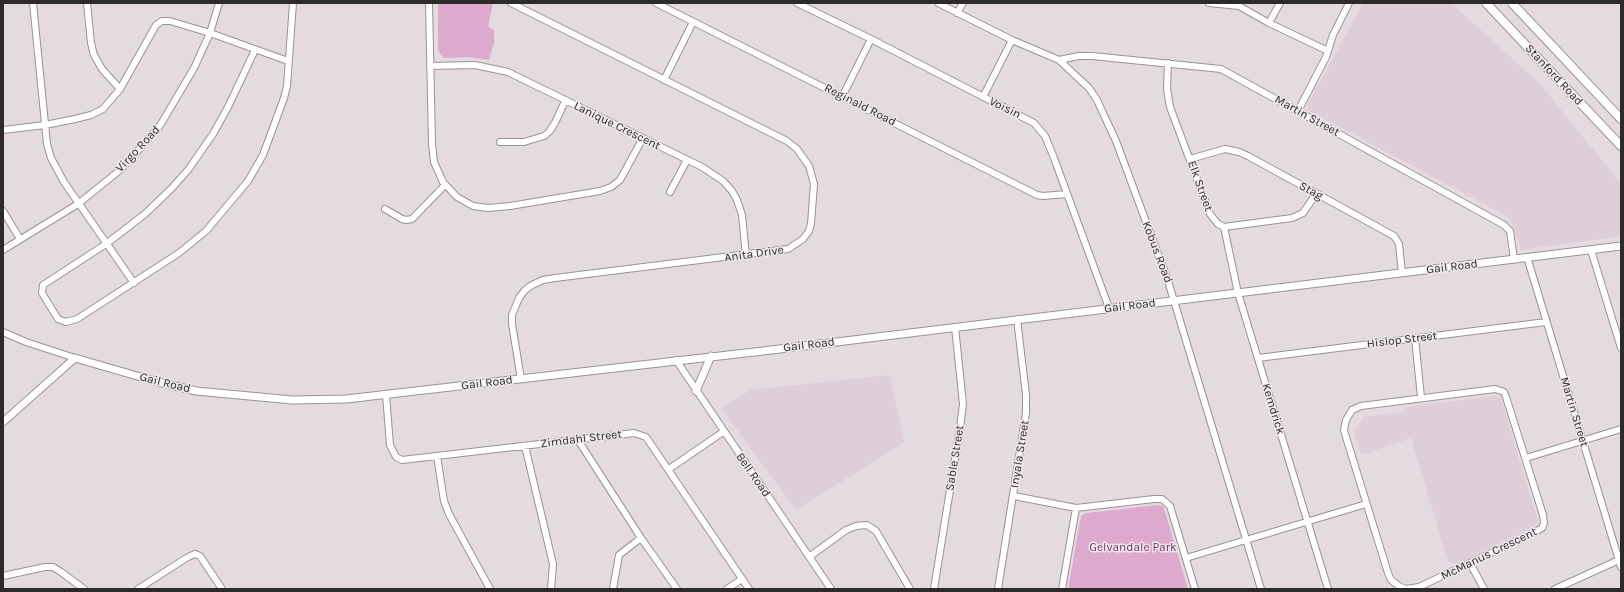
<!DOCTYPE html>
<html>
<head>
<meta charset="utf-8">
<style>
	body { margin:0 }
	#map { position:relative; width:1624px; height:592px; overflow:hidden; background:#e4dbe1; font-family:Karla,sans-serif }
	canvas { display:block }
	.frame { position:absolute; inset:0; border:4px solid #2d2a2c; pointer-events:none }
</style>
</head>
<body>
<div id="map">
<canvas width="1624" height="592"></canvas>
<div class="frame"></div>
</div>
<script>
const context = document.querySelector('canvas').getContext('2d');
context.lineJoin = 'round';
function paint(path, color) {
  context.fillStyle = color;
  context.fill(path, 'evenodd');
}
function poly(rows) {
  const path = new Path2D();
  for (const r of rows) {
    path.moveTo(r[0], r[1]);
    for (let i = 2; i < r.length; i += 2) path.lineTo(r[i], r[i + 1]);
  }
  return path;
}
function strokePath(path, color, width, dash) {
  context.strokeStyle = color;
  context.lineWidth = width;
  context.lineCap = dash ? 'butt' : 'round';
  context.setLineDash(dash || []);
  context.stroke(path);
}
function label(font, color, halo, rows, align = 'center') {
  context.font = font + ' Karla,sans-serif';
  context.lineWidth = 3;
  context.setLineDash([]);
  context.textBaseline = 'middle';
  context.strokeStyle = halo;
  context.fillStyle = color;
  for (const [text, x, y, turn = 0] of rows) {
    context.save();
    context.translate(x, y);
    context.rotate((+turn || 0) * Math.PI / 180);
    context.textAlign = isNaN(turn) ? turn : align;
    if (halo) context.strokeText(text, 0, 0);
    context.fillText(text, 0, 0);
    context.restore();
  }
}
paint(poly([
	[1363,3,1451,3,1540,84,1621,184,1621,236,1521,250,1510,218,1308,110,1308,104],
	[889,375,905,442,796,510,721,408,751,390],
	[1496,396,1501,399,1538,521,1535,526,1456,564,1448,562,1411,438,1361,455,1354,431,1364,417,1404,412,1405,407]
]), '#ddced8');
paint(poly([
	[438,3,493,3,488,27,494,30,494,43,489,60,468,57,444,58,438,51],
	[1157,505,1163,506,1164,508,1188,589,1068,589,1080,521,1082,515,1087,513]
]), '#ddaacd');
const minor = poly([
	[33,3,47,144,51,158,64,182,134,283],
	[87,3,91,43,94,55,102,69,120,89],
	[429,3,432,144,434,162,443,182,457,197,473,206,488,208,510,206,600,191,611,187,620,180,643,138],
	[511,3,787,141,797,149,809,166,814,184,811,224,809,231,803,239,788,249,555,278,543,280,532,285,525,290,519,298,512,315,512,324,521,379],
	[656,3,1037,195,1043,196,1067,194],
	[797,3,871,39,1034,123,1045,136,1054,158,1109,308],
	[938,3,1012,40,1059,60,1089,88,1097,100,1116,141,1168,281,1261,589],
	[1209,3,1239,6,1269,23,1328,51],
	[957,13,963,3],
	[1269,23,1280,3],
	[255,50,228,107,213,134,188,170,171,189,145,214,106,244,43,285,42,293,58,319,66,322,77,319,179,253,206,231,248,181,263,155,284,98,287,86,293,3],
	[1059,60,1079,56,1092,56,1221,69,1504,225,1510,231,1514,259],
	[1168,63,1167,89,1170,107,1210,214,1218,224,1224,227,1292,218,1303,213,1316,194],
	[430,66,475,65,508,72,702,167,723,181,732,191,737,200,742,215,746,256],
	[664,80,693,22],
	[842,97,871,39],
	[983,97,1012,40],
	[1298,111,1326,57,1333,35,1349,3],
	[3,130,45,125,75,119,91,115,103,109,120,89,156,25,162,21,170,21,210,33,288,61],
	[500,142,524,142,544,136,549,132,555,123,565,101],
	[1190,159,1225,149,1239,152,1248,156,1394,236,1399,244,1402,273],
	[670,192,687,160],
	[385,209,402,219,406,220,412,219,445,185],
	[3,211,20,239],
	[1224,227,1238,293,1328,589],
	[3,250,78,204,120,170,142,146,161,124,194,68,210,33,219,3],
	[1591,250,1621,348],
	[1527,257,1621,567],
	[3,332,26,342,75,358],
	[1415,338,1421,397],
	[1258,358,1546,322],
	[676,360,831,589],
	[1495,389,1504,392,1506,397,1543,515,1544,523,1542,528,1533,533,1419,587,1405,589,1399,586,1391,580,1388,573,1346,437,1344,430,1346,420,1352,410,1361,406,1495,389],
	[386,395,390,445,396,457,402,460,634,433,646,437,749,589],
	[578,440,641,538,677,589],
	[525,446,553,564,551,589],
	[437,456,444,501,449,514,490,589],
	[1526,458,1621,429],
	[669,469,723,432],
	[1014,496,1076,508,1154,499,1162,499,1170,506,1195,589],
	[809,557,846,530,856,526,867,525,876,531,910,589],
	[1186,558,1366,504],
	[1470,563,1484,589],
	[3,576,45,567,53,567,61,572,84,589],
	[138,589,188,557,195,554,200,556,222,589],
	[613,589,619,555,641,538],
	[727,589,742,579],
	[934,589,960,428,963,404,955,327],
	[998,589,1026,413,1026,395,1017,319],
	[1062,589,1076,508],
	[1555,589,1619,560]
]);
const tertiary = poly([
	[696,391,711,356],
	[3,422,75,358,158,382,196,391,292,400,346,399,763,351,1621,246]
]);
const secondary = poly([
	[1486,3,1621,146],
	[1512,3,1621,119]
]);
strokePath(minor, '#9a9297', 8);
strokePath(tertiary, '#9a9297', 9);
strokePath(secondary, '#9a9297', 10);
strokePath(minor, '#fff', 6);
strokePath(tertiary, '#fff', 7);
strokePath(secondary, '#fff', 8);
label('12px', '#2d2a2c', '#f1e8ee', [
	["Stanford Road",1554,75,47],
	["Reginald Road",860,105,27],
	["Voisin",1005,108,26],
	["Martin Street",1307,116,29],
	["Lanique Crescent",617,126,26],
	["Virgo Road",138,149,-47],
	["Elk Street",1200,186,70],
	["Stag",1311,191,29],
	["Kobus Road",1157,252,69],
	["Anita Drive",754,254,-8],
	["Gail Road",1452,267,-7],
	["Gail Road",1130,306,-7],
	["Hislop Street",1402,340,-7],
	["Gail Road",809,345,-7],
	["Gail Road",165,383,14],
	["Gail Road",487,383,-7],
	["Kemdrick",1273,409,73],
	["Martin Street",1574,412,73],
	["Zimdahl Street",581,439,-7],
	["Inyala Street",1020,454,-81],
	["Sable Street",955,458,-81],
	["Bell Road",753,475,55],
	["McManus Crescent",1489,554,-26]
]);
label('12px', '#713261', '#f1e8ee', [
	["Gelvandale Park",1133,548]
]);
</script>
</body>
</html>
